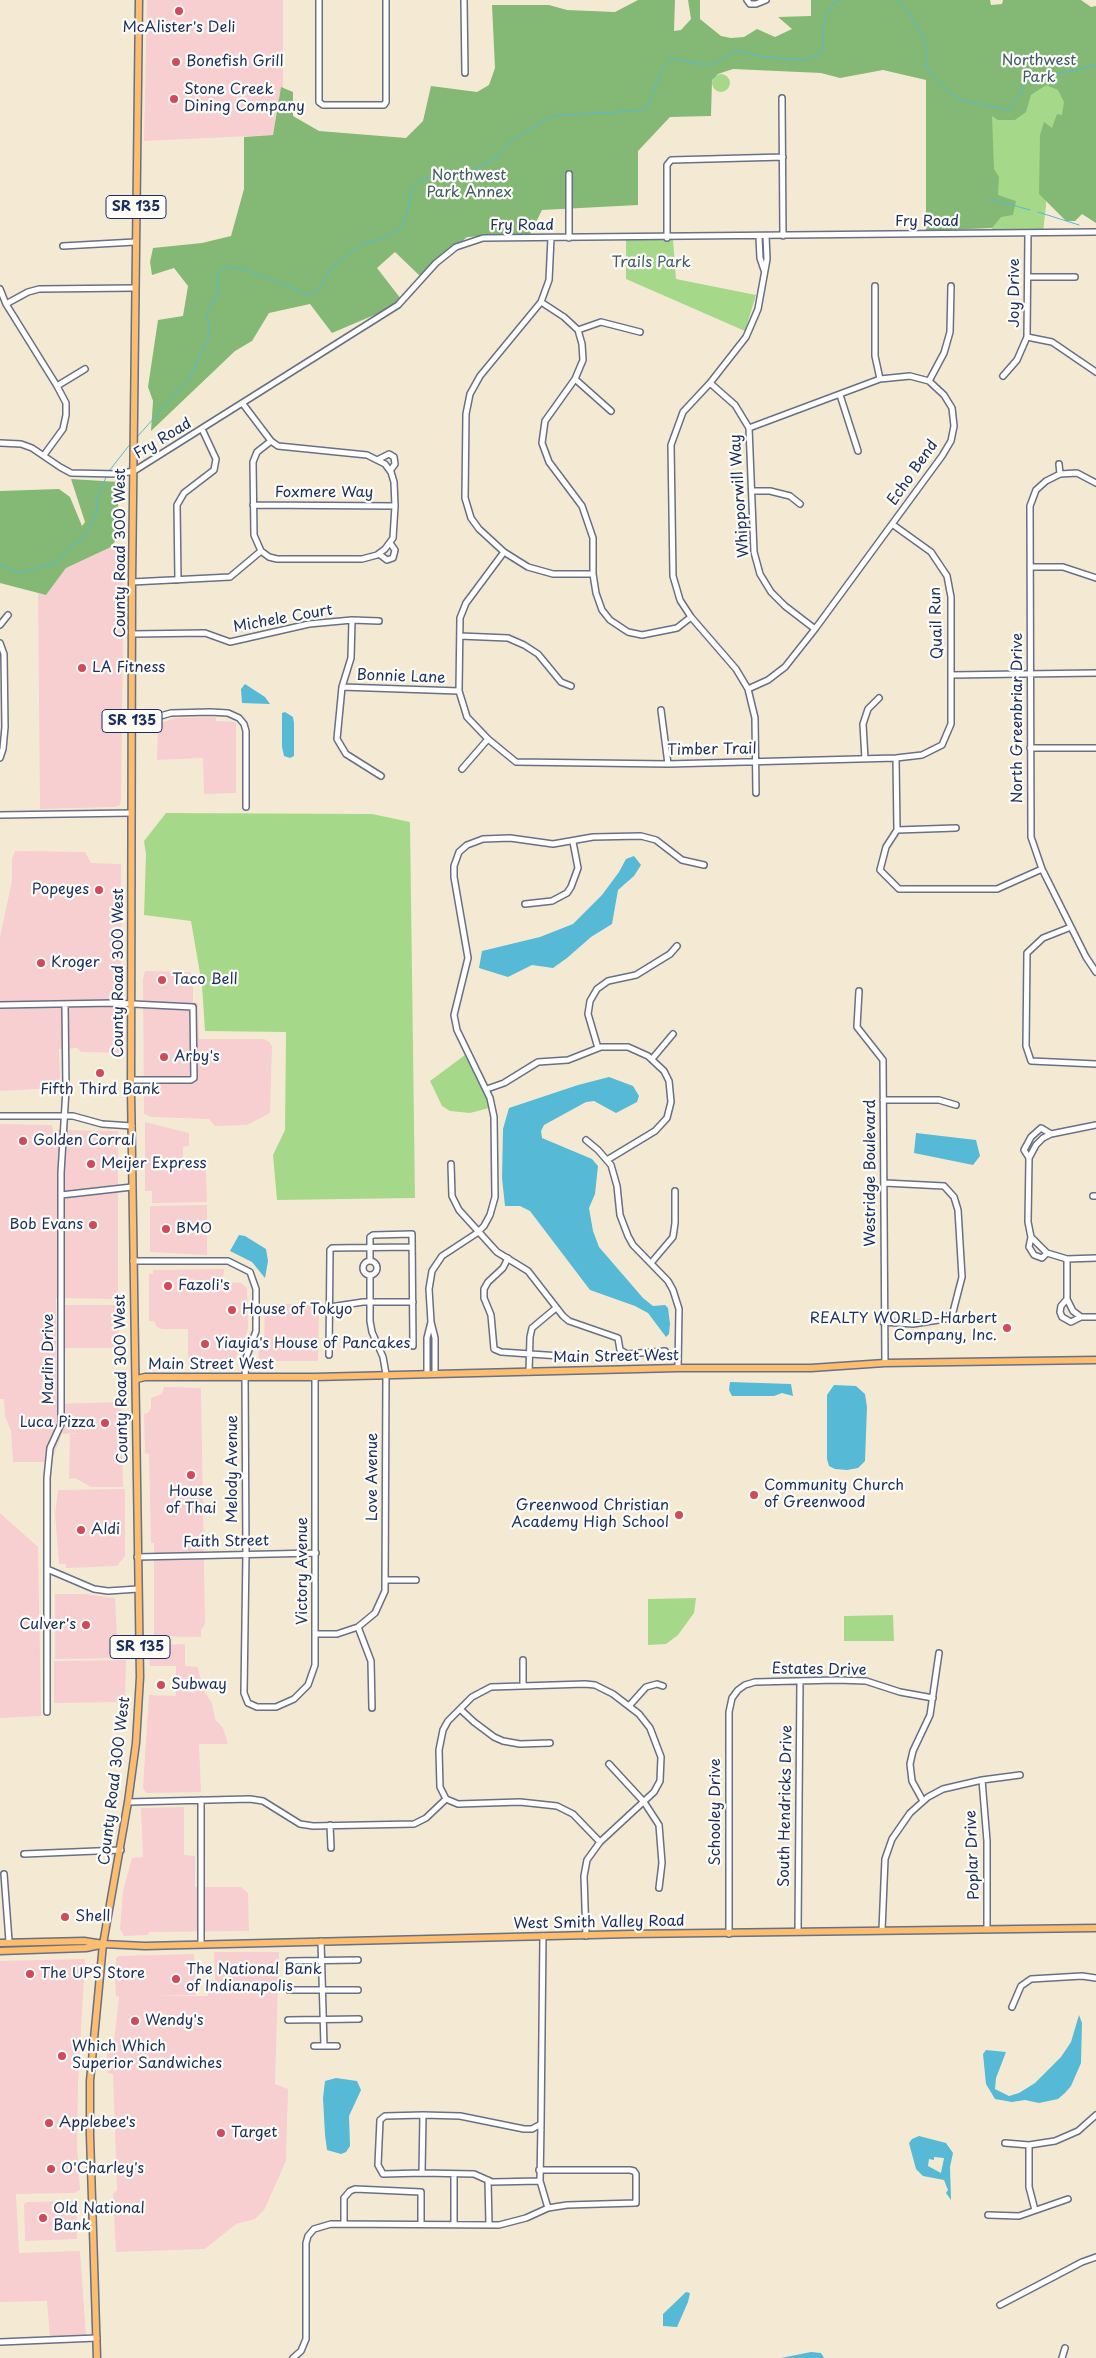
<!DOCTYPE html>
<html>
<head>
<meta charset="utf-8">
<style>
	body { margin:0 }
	canvas { display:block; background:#f4ead4 }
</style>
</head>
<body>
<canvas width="1096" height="2358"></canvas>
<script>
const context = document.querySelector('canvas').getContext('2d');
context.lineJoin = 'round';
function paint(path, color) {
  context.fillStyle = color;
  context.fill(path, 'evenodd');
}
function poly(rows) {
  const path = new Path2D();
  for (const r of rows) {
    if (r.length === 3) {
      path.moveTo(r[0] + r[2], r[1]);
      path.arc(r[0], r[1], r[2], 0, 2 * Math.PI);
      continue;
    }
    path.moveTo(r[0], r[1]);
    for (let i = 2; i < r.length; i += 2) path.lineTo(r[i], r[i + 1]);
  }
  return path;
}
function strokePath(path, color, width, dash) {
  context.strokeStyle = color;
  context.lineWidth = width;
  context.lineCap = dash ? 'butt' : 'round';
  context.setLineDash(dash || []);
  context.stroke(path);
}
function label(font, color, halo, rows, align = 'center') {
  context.font = font + ' "Playpen Sans",sans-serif';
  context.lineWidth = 4.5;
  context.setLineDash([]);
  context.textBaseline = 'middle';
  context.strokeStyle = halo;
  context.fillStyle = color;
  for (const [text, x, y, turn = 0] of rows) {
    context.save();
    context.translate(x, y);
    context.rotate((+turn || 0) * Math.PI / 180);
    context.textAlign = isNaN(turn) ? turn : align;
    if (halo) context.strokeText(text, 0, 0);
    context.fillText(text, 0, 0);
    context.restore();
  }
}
paint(poly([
	[147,0,283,0,283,88,281,88,273,135,144,141],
	[111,547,124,549,121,798,120,805,115,807,40,809,38,593,46,595,66,568],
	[216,717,216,721,236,722,236,793,204,794,203,758,157,760,158,724,175,718],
	[15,851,85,852,91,863,121,864,122,1053,81,1052,77,1048,59,1049,60,1076,58,1084,53,1088,0,1091,0,937,12,881,12,859],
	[145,971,190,972,193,975,193,1002,198,1003,199,1039,264,1039,269,1042,272,1046,270,1113,247,1125,215,1126,209,1119,152,1117,144,1114,143,979],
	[145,1122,189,1133,189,1146,183,1147,183,1167,206,1168,207,1202,152,1203,152,1191,145,1191],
	[0,1124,52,1125,53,1130,118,1131,118,1299,56,1298,57,1404,121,1402,123,1487,91,1487,75,1478,69,1479,70,1434,79,1433,62,1434,51,1462,13,1462,11,1431,5,1416,4,1399,0,1399],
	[207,1205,207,1255,150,1252,150,1206],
	[224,1269,223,1282,241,1283,247,1288,248,1329,245,1338,233,1364,188,1363,188,1329,162,1329,157,1327,154,1321,149,1321,149,1274,153,1274,153,1270],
	[265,1304,319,1304,318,1361,259,1361,258,1348,264,1347],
	[64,1305,118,1305,119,1348,64,1348],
	[164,1387,201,1388,205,1624,201,1630,201,1637,154,1636,154,1543,151,1543,149,1454,145,1453,144,1414,148,1413,151,1408,151,1398,162,1394],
	[125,1489,125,1556,117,1566,66,1568,66,1564,59,1564,55,1514,58,1490],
	[0,1513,38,1547,41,1716,0,1718],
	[55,1594,85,1594,115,1598,117,1636,129,1637,129,1658,55,1659],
	[185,1644,185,1666,198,1667,202,1688,212,1703,215,1719,223,1728,228,1744,199,1744,201,1792,146,1793,143,1788,149,1695,176,1696,176,1666,150,1666,149,1655,155,1655,155,1645],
	[126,1660,125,1702,54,1703,54,1661],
	[184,1807,184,1855,195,1856,195,1887,241,1887,248,1893,249,1931,149,1932,148,1935,124,1936,120,1929,123,1891,132,1858,143,1857,141,1808],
	[214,1952,279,1952,275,2084,288,2089,286,2161,264,2210,255,2219,236,2224,205,2249,116,2252,113,2194,117,2190,113,2074,107,2073,107,2046,114,2042,119,1997,116,1996,115,1978,116,1958,119,1956,194,1954,196,1995,151,1996,208,1996,208,1980,215,1980],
	[85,1959,78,2083,77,2146,80,2190,74,2193,16,2194,19,2253,80,2251,86,2335,50,2337,47,2301,0,2302,0,1961],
	[76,2201,77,2239,25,2241,24,2204,27,2202]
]), '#f7cfd0');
paint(poly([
	[991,18,1096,26,1045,164,1046,205,1043,233,992,233],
	[721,83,9],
	[626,240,673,240,676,279,756,295,745,331,626,279],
	[166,813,372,814,410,822,415,1198,277,1200,273,1155,285,1130,286,1032,205,1031,202,985,191,921,144,915,146,854,144,841],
	[465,1055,487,1097,489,1108,470,1113,450,1111,442,1106,430,1081],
	[696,1598,694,1613,678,1635,666,1644,648,1645,648,1599],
	[893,1615,894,1641,844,1641,844,1616]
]), '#a5d989');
paint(poly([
	[638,0,675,0,674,31,681,30,691,19,688,0,700,0,700,19,721,36,731,38,744,37,757,29,775,37,792,29,778,17,811,16,811,0,990,0,991,5,1002,4,1003,0,1081,0,1091,7,1096,6,1096,223,1082,214,1075,221,1066,221,1039,194,1040,135,1044,122,1052,128,1057,114,1062,115,1064,102,1058,90,1046,85,1031,95,1026,112,1015,120,998,120,992,116,994,169,999,177,998,195,1016,201,1013,215,1001,217,992,228,926,231,926,80,883,70,840,78,821,73,733,69,718,74,712,80,711,116,670,117,638,151,638,205,542,210,530,234,467,237,421,277,395,252,377,268,401,299,379,313,332,333,310,304,269,313,252,341,235,351,151,431,153,401,148,387,158,320,183,316,188,286,174,268,152,275,150,262,153,248,202,243,231,236,244,189,244,137,273,135,281,87,293,92,293,116,319,131,406,138,423,121,431,86,477,92,489,85,495,68,492,5,549,5,567,10,615,12],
	[71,479,119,482,118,508,114,517,118,537,111,547,66,568,46,595,0,583,0,491,59,489,70,497,82,526,85,522]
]), '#84b975');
paint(poly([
	[245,684,265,697,270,704,242,703,241,689],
	[285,712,293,717,294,723,294,756,290,758,284,756,282,747,282,713],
	[634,856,641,865,634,876,618,890,612,924,591,937,567,958,553,968,532,965,508,977,479,968,482,951,540,937,573,924,602,895,619,872,626,859],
	[609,1077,633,1086,639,1096,637,1102,616,1113,594,1101,586,1102,544,1125,541,1131,542,1138,592,1159,598,1166,595,1194,589,1208,593,1231,599,1247,643,1298,653,1306,665,1305,668,1308,670,1324,669,1334,666,1337,648,1313,635,1306,590,1290,530,1211,520,1206,505,1206,502,1178,503,1129,509,1108,578,1085],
	[916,1133,976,1140,980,1156,973,1165,914,1153],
	[239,1235,245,1236,266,1249,268,1261,265,1278,252,1262,230,1251],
	[730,1382,791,1384,793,1396,782,1393,774,1396,732,1396,729,1390],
	[834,1385,856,1386,865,1394,867,1407,865,1461,858,1468,847,1470,835,1469,829,1466,827,1459,827,1395],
	[1079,2015,1082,2023,1081,2063,1071,2086,1065,2093,1058,2099,1039,2103,1025,2100,1012,2102,995,2099,986,2084,983,2054,986,2050,1006,2052,996,2078,995,2089,1009,2096,1019,2093,1035,2083,1061,2057,1071,2042],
	[336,2078,357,2081,361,2090,349,2116,350,2146,346,2152,341,2154,327,2150,325,2135,323,2098,325,2081],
	[919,2136,946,2143,953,2153,950,2167,951,2200,946,2193,948,2190,944,2180,923,2176,916,2169,909,2143,912,2139],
	[934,2157,944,2158,941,2173,928,2166,929,2159,934,2160],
	[686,2292,690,2293,688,2302,677,2327,663,2326,663,2314],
	[811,2352,821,2353,824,2358,781,2358]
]), '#56b9d5');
strokePath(poly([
	[898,0,909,13,926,44,926,66,945,89,961,100,1009,110,1027,81,1096,65],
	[990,199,1030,210],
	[1038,212,1079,225],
	[137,437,189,379,210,334,207,314,213,299,218,298,217,275,226,267,245,269,309,295,320,287,331,268,362,244,381,239,398,231,407,215,412,188,420,180,433,177,452,180,472,171,497,157,511,140,552,116,634,111,647,108,662,70,672,58,698,64,715,64,736,50,763,57,804,60,821,53,824,45,822,29,826,15,833,4,840,0],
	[109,471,131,443],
	[0,565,19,573,56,563,72,546,83,539,96,514,98,496,107,475]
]), '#56b9d5', 1);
const minor = poly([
	[319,0,319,102,323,105,384,105,386,102,386,0],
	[464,0,465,73],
	[747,0,750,4,756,4,766,0],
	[782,98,783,236],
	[759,237,760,258,764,270],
	[551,238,549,280,541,302,480,376,470,394,466,414,465,498,471,518,479,529,504,552,528,567,553,574,593,574],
	[569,238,569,174],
	[667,238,667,165,671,160,783,157],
	[63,246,135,242],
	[1029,277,1075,277],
	[875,286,875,356,880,379],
	[0,289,6,304,57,386,66,403,66,415,63,429,44,455],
	[541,302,564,317,578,330,582,344,583,360,575,379,545,421,542,443,549,462,582,506,593,538,593,574,596,593,602,610,610,620,628,632,642,635,677,628,691,617],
	[6,304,28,292,39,289,135,288],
	[578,330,601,322,640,332],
	[1027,337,1052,342,1096,372],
	[1003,376,1017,360,1027,337,1028,233],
	[575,379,611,411],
	[929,381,944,353,950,332,951,286],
	[710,383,735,405,749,428,754,552,760,574,771,592,785,606,815,629],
	[57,386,85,369],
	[840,395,858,451],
	[243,404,271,441,278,446,367,455,385,464,391,472,394,482,395,506,393,538,385,549,377,555,362,559,277,559,269,557,261,551,254,535,253,462,257,452,271,441],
	[0,443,21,444,32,448,60,467,71,473,118,474,134,471,398,305,436,263,456,247,483,238,1096,232],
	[379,459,389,454,394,457,395,464,390,471],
	[1059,464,1060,474,1046,481,1036,490,1030,506,1031,837,1042,869,1086,957,1096,972],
	[1060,474,1077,473,1096,483],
	[752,491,770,491,790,496,800,504],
	[253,505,395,506],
	[504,552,466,603,460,618,459,691,467,717,488,739,516,762,668,764,896,758,922,755,942,745,951,724,951,597,947,576,931,552,892,524],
	[379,554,387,560,393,558,395,550,390,543],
	[1030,567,1063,567,1096,578],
	[178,580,177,505,184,493,214,470,216,459,202,429],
	[132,582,230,577,261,551],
	[352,620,351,658,342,687,337,739,346,754,381,776],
	[0,625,8,615],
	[133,634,205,633,230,642,309,624,352,620,379,621],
	[460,636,508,638,524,645,538,654,561,682,571,686],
	[0,643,4,654,5,727,3,749,0,758],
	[951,675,1096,673],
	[342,687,459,691],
	[748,689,768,680,785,667,815,629,942,456,951,441,954,426,952,408,944,395,929,381,910,376,880,379,749,428],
	[661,710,668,764],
	[132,724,171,713,210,712,228,713,239,718,244,724,246,731,246,807],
	[1030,748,1096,748],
	[896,758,897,830,886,847,880,870,899,889,997,889,1042,869],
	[865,759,863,724,868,709,879,698],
	[462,769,488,739],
	[756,793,755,718,748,689,736,669,691,617,680,600,673,576,671,445,683,412,710,383,746,337,758,309,767,259,766,236],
	[0,815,131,813],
	[897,830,956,828],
	[525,904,552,901,567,893,571,887,578,868,573,842],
	[1071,927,1043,938,1027,953,1026,1046,1031,1061,1096,1064],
	[859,991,857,1027,883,1060,885,1363],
	[0,1005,113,1003,193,1007,194,1078,191,1080,131,1080],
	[598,1048,588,1014,590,1001,597,989,608,981,636,975,670,954,677,946],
	[652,1059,673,1034],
	[487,1089,504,1083,538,1062,568,1060,601,1047,628,1047,648,1056,664,1071,669,1081,671,1102,667,1118,655,1131,607,1160],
	[883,1100,939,1100,956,1105],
	[0,1116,73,1116,102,1124,132,1126],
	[1096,1125,1051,1134,1043,1138,1036,1145,1029,1158,1028,1222,1031,1237,1047,1253,1067,1259,1096,1258],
	[586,1140,598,1150,611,1165,617,1186,620,1215,628,1236,633,1245,668,1281,673,1290,679,1309,678,1368],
	[1029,1158,1024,1150,1031,1137,1041,1128,1051,1134],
	[451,1164,452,1196,459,1210,497,1252,528,1271,563,1316,569,1321,618,1338,620,1350,627,1354,665,1351],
	[61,1195,132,1187],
	[1093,1196,1096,1196],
	[1031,1237,1029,1247,1034,1255,1042,1258,1047,1253],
	[508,1258,503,1268,488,1282,484,1289,484,1298,491,1315,494,1349,501,1352,575,1357],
	[370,1259,370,1237,373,1235,412,1234,413,1346],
	[1067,1259,1067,1299,1073,1311,1081,1317,1096,1317],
	[370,1268,7],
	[133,1261,228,1261,250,1272,256,1289,256,1331,246,1358,245,1377,246,1554,244,1693,248,1703,257,1707,276,1707,294,1699,308,1685,315,1665,315,1377],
	[651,1263,673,1237,675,1223,675,1191],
	[1067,1299,1061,1306,1060,1312,1062,1317,1071,1322,1081,1317],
	[330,1307,363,1302,413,1302],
	[431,1322,429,1289,432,1271,442,1256,477,1233,484,1226,490,1215,495,1197,494,1117,490,1098,457,1030,454,1015,468,958,454,877,454,866,459,852,467,845,483,839,510,838,553,844,593,837,641,836,656,840,682,860,704,865],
	[883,1322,913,1324,945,1319,953,1312,962,1277,958,1210,954,1197,944,1186,885,1183],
	[329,1355,330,1250,332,1248,411,1247],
	[529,1372,530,1337,532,1328,556,1308],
	[427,1374,427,1338,431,1322,435,1338,435,1373],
	[137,1557,316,1553],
	[47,1569,94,1589,108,1591,138,1589],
	[386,1580,416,1580],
	[358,1627,371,1661,372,1708],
	[316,1634,337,1634,358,1627,375,1613,385,1591,386,1374,383,1357,372,1332,370,1321,370,1276],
	[523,1660,523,1685],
	[629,1706,646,1687,657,1684,663,1686],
	[460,1709,474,1722,494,1737,503,1741,520,1744,550,1743],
	[47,1712,47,1478,50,1448,61,1424,61,1173,66,1089,65,1004],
	[609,1764,644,1802,659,1825,662,1863,659,1888],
	[982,1780,987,1841,987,1929],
	[201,1800,201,1944],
	[923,1801,912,1781,910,1764,913,1751,930,1715,939,1653],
	[128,1802,250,1799,263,1801,300,1824,313,1826,414,1824,426,1818,446,1799],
	[330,1825,331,1848],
	[24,1854,121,1850],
	[4,1874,9,1941],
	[882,1930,885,1859,892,1839,910,1813,928,1797,943,1789,982,1780,1020,1775],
	[798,1932,800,1681],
	[729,1934,729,1712,732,1698,738,1690,745,1685,755,1682,837,1680,866,1681,900,1692,933,1698],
	[586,1936,584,1876,587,1860,600,1842,654,1792,660,1781,661,1757,650,1728,639,1714,613,1694,595,1685,585,1684,491,1687,472,1697,448,1721,443,1730,439,1750,440,1787,446,1799,458,1804,520,1802,557,1806,573,1814,600,1842],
	[321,1941,324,2046],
	[289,1961,358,1960],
	[289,1990,358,1990],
	[1012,2007,1021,1986,1031,1979,1082,1976,1096,1978],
	[288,2020,359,2019],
	[314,2046,337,2046],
	[423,2115,385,2116,380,2120,378,2165,383,2174,422,2173,423,2115,460,2116,524,2129,532,2129,541,2124,543,1936],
	[1005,2143,1029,2145,1055,2141,1078,2131,1096,2115],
	[1029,2145,1029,2187,1035,2210],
	[539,2170,630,2170,634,2171,636,2174,636,2203,567,2205,548,2208],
	[422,2173,474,2174,492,2182,540,2181],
	[488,2180,489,2225],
	[988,2215,1019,2216,1068,2199],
	[344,2224,344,2198,350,2191,355,2189,421,2192,421,2223],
	[454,2224,454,2174],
	[1000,2305,1082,2262,1096,2257],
	[0,2342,97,2338],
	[293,2358,301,2351,306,2339,306,2243,308,2236,314,2229,331,2224,499,2225,526,2218,548,2208,540,2181,541,2124],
	[1062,2358,1065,2348]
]);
const major = poly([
	[137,1379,145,1377,315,1377,678,1368,811,1368,885,1363,1096,1360],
	[0,1943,84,1941,103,1944,145,1946,631,1934,1096,1928],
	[0,1951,86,1948,100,1945],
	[97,2358,90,2135,90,2081,103,1944,128,1802,136,1743,140,1677,131,1090,132,582,139,0]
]);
strokePath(minor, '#677087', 8);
strokePath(major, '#677087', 9);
strokePath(minor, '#fff', 5);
strokePath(major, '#fcbd6f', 6);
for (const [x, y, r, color] of [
	[179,11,5,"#d1495b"],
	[176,62,5,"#d1495b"],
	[174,99,5,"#d1495b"],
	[82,668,5,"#d1495b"],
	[99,890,5,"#d1495b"],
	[41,963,5,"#d1495b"],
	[162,980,5,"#d1495b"],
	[164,1057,5,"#d1495b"],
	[100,1073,5,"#d1495b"],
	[23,1141,5,"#d1495b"],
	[91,1164,5,"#d1495b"],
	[93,1225,5,"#d1495b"],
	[166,1229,5,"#d1495b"],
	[168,1286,5,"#d1495b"],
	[232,1310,5,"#d1495b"],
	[1007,1328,5,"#d1495b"],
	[205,1344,5,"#d1495b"],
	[105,1423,5,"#d1495b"],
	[191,1475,5,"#d1495b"],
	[754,1495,5,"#d1495b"],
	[679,1515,5,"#d1495b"],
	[81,1530,5,"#d1495b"],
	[86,1625,5,"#d1495b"],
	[161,1685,5,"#d1495b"],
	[65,1917,5,"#d1495b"],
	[30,1974,5,"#d1495b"],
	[176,1979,5,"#d1495b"],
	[135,2021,5,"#d1495b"],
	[62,2056,5,"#d1495b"],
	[49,2123,5,"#d1495b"],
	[221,2133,5,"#d1495b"],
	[51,2169,5,"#d1495b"],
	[43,2218,5,"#d1495b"]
]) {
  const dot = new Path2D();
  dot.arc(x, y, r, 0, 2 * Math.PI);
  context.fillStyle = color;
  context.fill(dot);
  strokePath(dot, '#fdfcf7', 2);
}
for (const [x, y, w] of [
	[136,207,60],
	[132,721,60],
	[140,1647,60]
]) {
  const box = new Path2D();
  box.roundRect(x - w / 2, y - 11.5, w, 23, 4);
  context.fillStyle = '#fdfcf7';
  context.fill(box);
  strokePath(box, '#1b2f5e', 1);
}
label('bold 14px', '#1b2f5e', null, [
	["SR 135",136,207],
	["SR 135",132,721],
	["SR 135",140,1647]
]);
label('15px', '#1b2f5e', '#fdfcf7', [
	["McAlister's Deli",179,28,"center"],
	["Bonefish Grill",186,62],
	["Stone Creek",184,90],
	["Dining Company",184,107],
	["LA Fitness",92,668],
	["Popeyes",89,890,"right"],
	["Kroger",51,963],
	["Taco Bell",172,980],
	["Arby's",174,1057],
	["Fifth Third Bank",100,1090,"center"],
	["Golden Corral",33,1141],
	["Meijer Express",101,1164],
	["Bob Evans",83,1225,"right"],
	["BMO",176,1229],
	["Fazoli's",178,1286],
	["House of Tokyo",242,1310],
	["REALTY WORLD-Harbert",997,1319,"right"],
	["Company, Inc.",997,1336,"right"],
	["Yiayia's House of Pancakes",215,1344],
	["Luca Pizza",95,1423,"right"],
	["Community Church",764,1486],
	["of Greenwood",764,1503],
	["House",191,1492,"center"],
	["of Thai",191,1509,"center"],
	["Greenwood Christian",669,1506,"right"],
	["Academy High School",669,1523,"right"],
	["Aldi",91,1530],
	["Culver's",76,1625,"right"],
	["Subway",171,1685],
	["Shell",75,1917],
	["The National Bank",186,1970],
	["of Indianapolis",186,1987],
	["The UPS Store",40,1974],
	["Wendy's",145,2021],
	["Which Which",72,2047],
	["Superior Sandwiches",72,2064],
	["Applebee's",59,2123],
	["Target",231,2133],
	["O'Charley's",61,2169],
	["Old National",53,2209],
	["Bank",53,2226]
], 'left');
label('15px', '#3e5a69', '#fdfcf7', [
	["Northwest",1039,61],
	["Park",1039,78],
	["Northwest",469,176],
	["Park Annex",469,193],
	["Trails Park",651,263]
]);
label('15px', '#1b2f5e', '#fdfcf7', [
	["Fry Road",927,222],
	["Fry Road",522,226],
	["Joy Drive",1015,293,-90],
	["Fry Road",163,439,-31],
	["Echo Bend",913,473,-55],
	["Foxmere Way",324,493],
	["Whipporwill Way",740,496,-94],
	["County Road 300 West",121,553,-90],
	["Michele Court",283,619,-10],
	["Quail Run",937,623,-92],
	["Bonnie Lane",401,677,2],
	["North Greenbriar Drive",1018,718,-90],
	["Timber Trail",712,750,-1],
	["County Road 300 West",119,973,-90],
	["Westridge Boulevard",871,1173,-90],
	["Main Street West",616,1357,-1],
	["Marlin Drive",49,1359,-90],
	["Main Street West",211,1365],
	["County Road 300 West",122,1379,-91],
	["Melody Avenue",233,1469,-90],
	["Love Avenue",373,1477,-90],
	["Faith Street",226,1542,-1],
	["Victory Avenue",303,1571,-90],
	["Estates Drive",819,1670,1],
	["County Road 300 West",115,1781,-83],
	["South Hendricks Drive",786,1806,-89],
	["Schooley Drive",716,1812,-90],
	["Poplar Drive",973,1855,-92],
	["West Smith Valley Road",599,1923,-1]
]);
</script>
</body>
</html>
